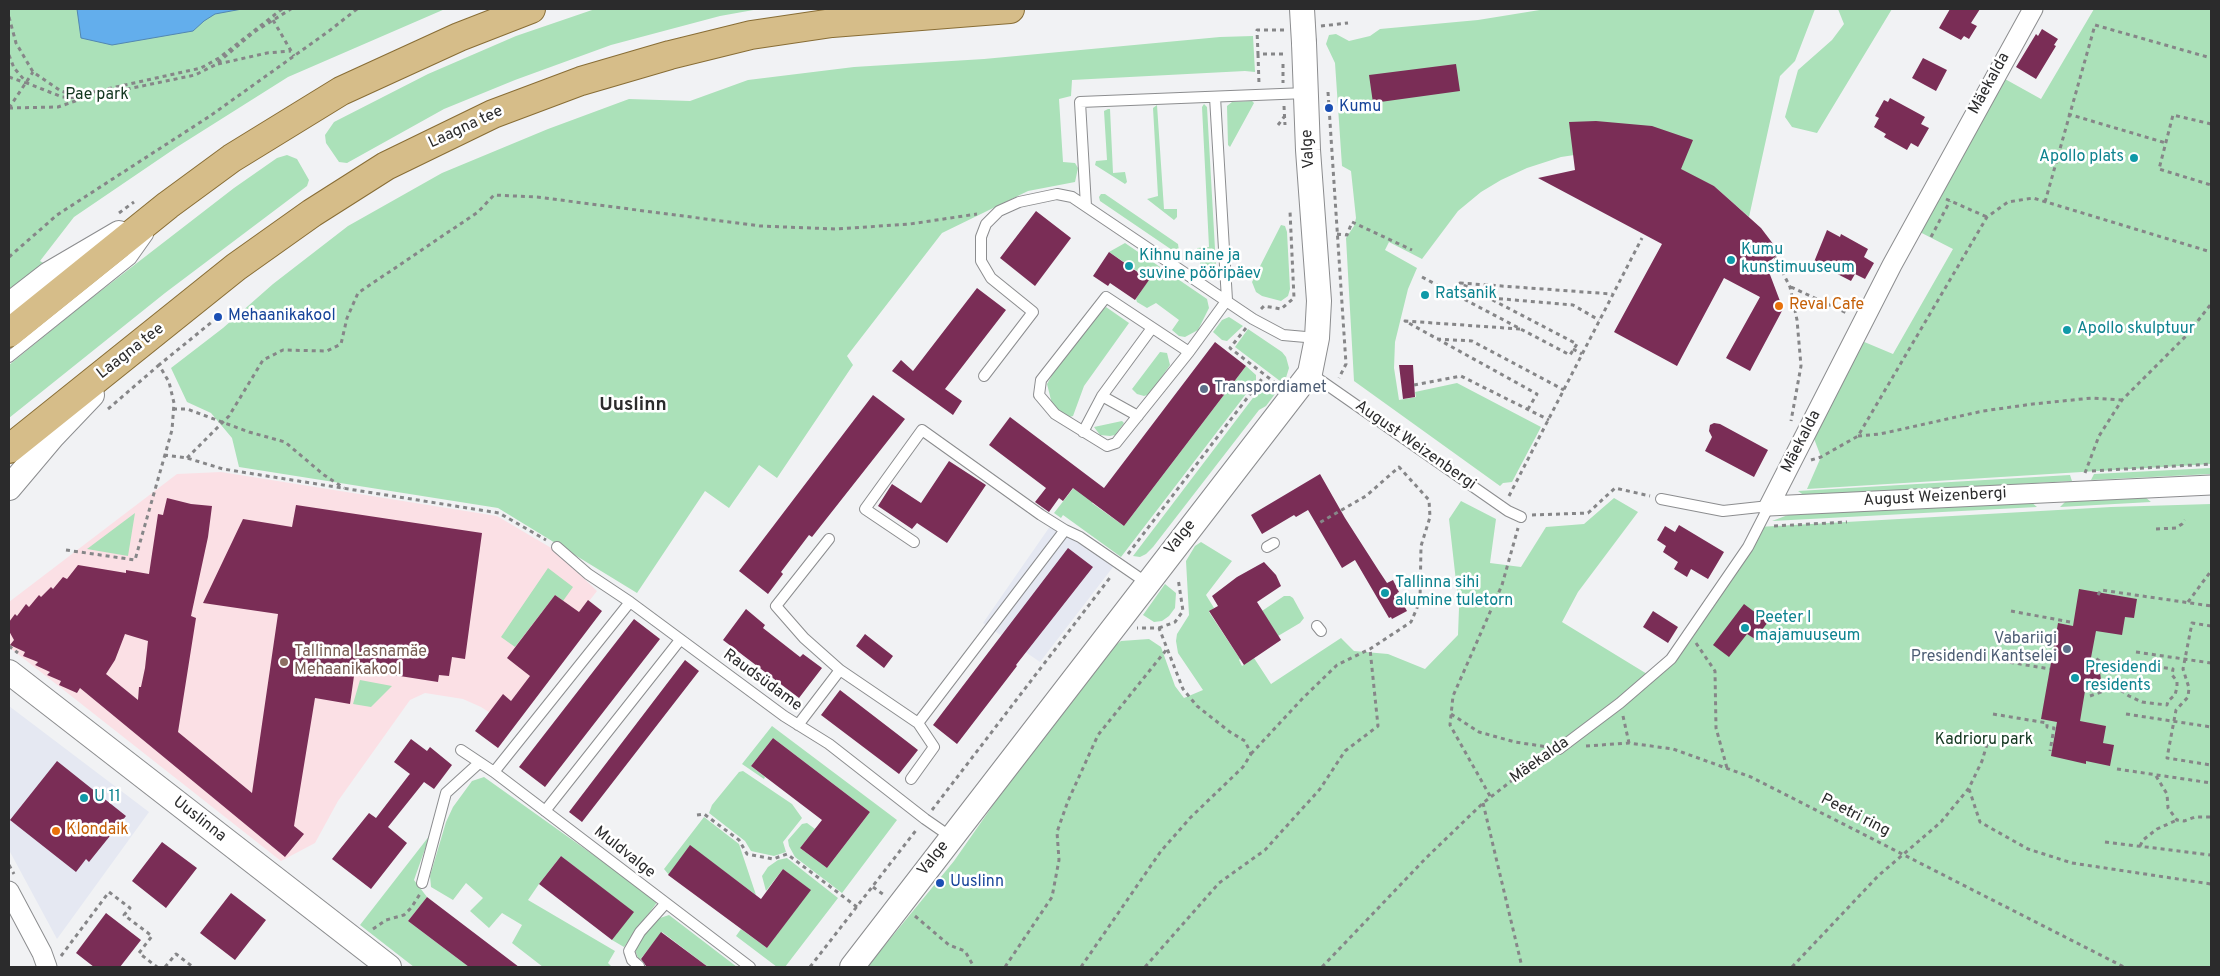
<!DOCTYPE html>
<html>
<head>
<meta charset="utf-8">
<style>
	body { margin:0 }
	#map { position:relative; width:2220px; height:976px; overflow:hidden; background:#f1f2f4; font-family:Overpass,sans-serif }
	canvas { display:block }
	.frame { position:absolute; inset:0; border:10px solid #2b2b2c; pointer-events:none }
</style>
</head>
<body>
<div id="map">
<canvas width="2220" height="976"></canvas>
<div class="frame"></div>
</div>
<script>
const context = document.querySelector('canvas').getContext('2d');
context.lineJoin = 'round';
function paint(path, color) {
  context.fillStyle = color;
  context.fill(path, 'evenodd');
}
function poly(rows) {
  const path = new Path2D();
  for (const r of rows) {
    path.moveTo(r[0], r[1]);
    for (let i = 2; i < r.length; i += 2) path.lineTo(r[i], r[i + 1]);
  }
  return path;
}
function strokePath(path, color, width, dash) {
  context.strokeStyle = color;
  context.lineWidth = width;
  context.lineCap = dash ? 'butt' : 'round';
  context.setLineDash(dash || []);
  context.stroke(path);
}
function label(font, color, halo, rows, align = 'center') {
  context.font = font + ' Overpass,sans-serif';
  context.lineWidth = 5;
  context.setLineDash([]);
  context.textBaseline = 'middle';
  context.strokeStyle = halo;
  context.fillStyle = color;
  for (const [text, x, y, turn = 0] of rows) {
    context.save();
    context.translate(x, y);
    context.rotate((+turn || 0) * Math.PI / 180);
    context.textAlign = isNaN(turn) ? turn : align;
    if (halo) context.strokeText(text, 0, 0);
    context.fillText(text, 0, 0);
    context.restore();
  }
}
paint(poly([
	[1053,522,1113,567,1040,662,983,623],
	[9,706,149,812,57,939,9,850]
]), '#e5e8f2');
paint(poly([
	[221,472,497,516,553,549,597,591,498,718,481,707,463,699,425,693,410,700,338,801,315,843,281,861,9,647,9,602,177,474]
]), '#fbe0e5');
paint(poly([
	[9,9,445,9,288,77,177,147,74,217,40,261,45,264,9,292],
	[595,9,759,9,720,16,611,45,515,80,444,109,347,163,339,162,326,143,325,135,334,122,428,74,516,36],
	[1546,9,1815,9,1795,61,1780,76,1749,217,1714,186,1672,166,1588,153,1561,157,1527,168,1501,180,1481,192,1458,211,1422,259,1389,242,1385,250,1417,268,1408,289,1395,342,1394,368,1399,400,1416,397,1415,392,1457,383,1541,427,1512,482,1503,483,1500,486,1354,381,1346,238,1354,226,1356,218,1351,171,1342,166,1335,63,1326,44,1329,35,1336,34,1349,41,1370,36,1380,29,1478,20],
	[1838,9,1892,9,1817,133,1792,127,1785,117,1798,70,1832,40,1844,24],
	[2094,9,2211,9,2211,464,1807,489,1821,457,1813,436,1862,341,1893,354,1953,249,1912,228,1996,74,2041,99],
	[1253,36,1255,72,1245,71,1072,80,1071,96,1059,99,1063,162,1075,163,1078,168,1075,182,1028,191,942,233,847,356,853,365,777,478,759,465,729,508,705,491,637,593,498,508,239,467,232,438,211,413,187,402,171,368,223,328,273,284,348,226,442,173,548,129,629,99,690,101,748,80,854,67,984,59,1220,37],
	[1252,101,1254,103,1230,147,1228,145,1227,106,1232,102],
	[1204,104,1207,107,1216,267,1212,272,1207,271,1201,267,1197,248,1209,247,1202,107],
	[1157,105,1164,209,1177,209,1177,217,1174,220,1147,199,1158,196,1153,108],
	[1108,109,1110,109,1113,173,1125,172,1127,182,1125,184,1095,165,1096,161,1107,160,1104,111],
	[287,155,297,159,309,180,307,186,165,293,9,418,9,365,80,307,234,188,277,158],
	[1101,194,1105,194,1178,244,1179,251,1175,252,1100,201,1099,197],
	[1281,225,1285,226,1287,232,1290,289,1288,296,1281,301,1262,296,1256,292,1252,282],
	[1125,243,1207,299,1209,308,1198,330,1185,337,1179,336,1172,330,1179,320,1156,303,1147,308,1137,302,1136,299,1149,279,1109,252],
	[1106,307,1129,323,1084,386,1073,416,1066,418,1059,414,1052,404,1047,384,1055,370,1097,315],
	[1229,317,1243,326,1227,341,1222,340,1213,332,1222,320],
	[1248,329,1282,352,1286,357,1289,368,1284,384,1235,347],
	[1160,352,1167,353,1170,365,1150,394,1144,396,1137,394,1132,389],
	[1246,366,1256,375,1256,381,1121,557,1063,515,1061,518,1054,513,1079,481,1098,495,1092,503,1124,526],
	[1265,382,1278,390,1266,406,1259,410,1153,547,1146,554,1140,557,1133,556],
	[1122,421,1124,423,1115,435,1110,436,1100,435,1094,427],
	[2211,468,2211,474,2091,480,2094,474],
	[2070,475,2072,481,1805,496,1798,491],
	[2145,497,2151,502,2060,507,2066,501],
	[1614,498,1638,512,1578,592,1562,622,1652,677,1671,659,1758,527,2111,507,2211,504,2211,967,867,967,954,861,998,798,1116,645,1121,641,1149,639,1161,647,1175,686,1184,698,1203,690,1178,653,1176,641,1177,634,1189,615,1186,561,1195,546,1201,542,1232,561,1206,595,1214,608,1209,612,1240,659,1239,660,1242,666,1254,658,1271,684,1341,638,1354,651,1388,654,1425,669,1458,635,1459,608,1449,519,1461,501,1496,519,1490,563,1521,567,1546,527,1584,524],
	[2031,502,2037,507,1772,521,1788,515],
	[135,513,128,556,87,549],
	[548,568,573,587,563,601,555,595,515,647,501,637],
	[1165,584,1176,593,1175,608,1169,616,1162,621,1154,622,1143,615],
	[1284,596,1290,596,1293,598,1304,618,1300,623,1278,636,1262,611],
	[360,680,392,686,371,707,353,704],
	[772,726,897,820,842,893,795,857,789,846,788,840,802,824,807,823,815,829,800,848,827,868,870,812,773,738,751,766,765,777,764,779,742,764],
	[743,771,792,804,802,818,783,842,786,852,774,856,751,851,745,841,709,813,712,805,739,772],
	[484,777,658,901,624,947,612,940,633,912,561,856,539,884,528,900,615,951,608,963,612,967,543,967,512,943,522,925,502,913,489,928,470,911,483,898,466,883,453,900,431,887,430,876,446,822,453,807,472,781],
	[704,817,739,844,756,895,690,846,669,875,664,869],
	[430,835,414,880,427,897,408,921,469,967,414,967,360,925],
	[787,858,838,898,785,967,777,967,736,936,741,929,767,948,810,890,783,869,766,891,762,876,768,867,778,860],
	[669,915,737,967,708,967,662,932,639,961,634,947,657,919]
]), '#abe1b9');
const water = poly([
	[77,9,242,9,215,14,204,21,193,31,112,45,81,38,77,9]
]);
paint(water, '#63aeec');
strokePath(water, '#5287b2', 1);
paint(poly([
	[1950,9,1980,9,1971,23,1977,26,1969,39,1964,36,1961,40,1939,28],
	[2042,29,2058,39,2054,45,2056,46,2036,79,2016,67,2036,34,2038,36],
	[1923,58,1947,70,1936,91,1912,78],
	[1456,64,1460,91,1373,103,1369,75],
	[1890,98,1925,117,1921,124,1929,128,1918,147,1911,143,1907,150,1884,137,1886,134,1874,127,1879,118,1875,116,1884,100,1888,102],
	[1596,121,1652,126,1693,140,1681,169,1714,186,1732,202,1761,228,1780,253,1766,264,1783,309,1750,371,1726,358,1760,297,1724,278,1677,366,1614,332,1662,244,1538,178,1575,170,1569,122],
	[1036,211,1071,238,1035,286,1000,258],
	[1827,230,1840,237,1841,234,1868,249,1864,257,1874,263,1865,279,1855,274,1851,281,1814,262],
	[1109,252,1149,280,1135,300,1110,283,1108,286,1093,276],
	[977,288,1006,310,945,389,962,401,953,415,892,371,901,360,913,371],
	[1215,342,1246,366,1124,526,1073,488,1063,501,1059,498,1049,512,1035,502,1046,488,989,445,1010,417,1104,488],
	[1399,365,1413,365,1415,397,1403,399],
	[873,395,905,419,812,537,809,535,781,572,783,574,768,594,739,571],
	[1714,423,1720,424,1768,450,1754,477,1705,451,1712,437,1709,431,1710,425],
	[949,461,986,485,947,543,917,523,912,529,878,506,892,484,921,503],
	[1320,474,1345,518,1379,571,1387,583,1393,580,1399,592,1397,593,1407,611,1392,619,1391,617,1389,618,1355,560,1342,568,1308,510,1296,517,1294,515,1262,534,1251,515],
	[167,498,191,504,212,506,208,537,191,616,196,618,178,732,252,793,278,614,203,603,243,519,292,527,296,505,482,533,465,659,452,657,449,676,439,675,438,682,355,669,350,704,315,698,294,826,304,834,285,857,80,688,77,693,59,685,61,681,47,675,50,672,35,665,38,662,23,656,25,652,10,645,14,640,9,631,9,622,15,614,17,616,26,604,29,607,39,595,41,597,51,587,53,589,63,577,67,579,78,565,126,573,126,570,149,574,158,514,163,515],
	[125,634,148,641,145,668,141,687,139,687,138,700,106,674,115,660],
	[1679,525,1724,552,1708,579,1691,569,1687,577,1674,569,1678,562,1663,552,1666,546,1657,540,1665,526,1675,532],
	[1068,548,1093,567,1016,665,1017,666,957,744,933,725],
	[1264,562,1276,575,1281,586,1257,602,1281,640,1244,665,1209,611,1218,606,1212,596,1237,577],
	[2079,589,2137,599,2134,618,2125,617,2122,635,2096,631,2090,663,2100,672,2101,680,2097,686,2085,691,2080,721,2106,726,2103,743,2114,745,2110,766,2086,761,2086,764,2051,756,2057,722,2041,719,2058,623,2073,626],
	[555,595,579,612,588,600,602,611,498,748,475,731,503,694,511,701,530,676,507,658],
	[1744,604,1768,622,1755,639,1747,634,1729,657,1713,645],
	[746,609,765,625,763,628,800,657,803,654,822,668,799,698,723,640],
	[1653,611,1678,627,1668,643,1643,627],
	[634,619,660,639,545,787,519,767],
	[865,634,893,656,884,668,856,646],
	[685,660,699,671,582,822,569,812],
	[840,690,918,750,899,774,821,715],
	[773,738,870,812,827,868,800,848,822,820,751,766],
	[411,739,427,751,430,747,452,765,434,789,424,782,388,827,407,843,371,889,332,859,369,813,376,818,409,775,410,774,394,762],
	[57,761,126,816,89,862,86,859,76,872,10,820],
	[162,842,197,868,166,908,132,881],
	[690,845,761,899,783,869,811,890,767,948,668,875],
	[561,856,634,912,612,940,539,884],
	[231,893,266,920,235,960,200,933],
	[427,897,519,967,469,967,408,921],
	[106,913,141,940,120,967,94,967,76,953],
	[661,932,708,967,646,966,641,959]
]), '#7a2d56');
const service = poly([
	[1086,206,1080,102,1306,93],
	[1189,352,1116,443,1107,446,1055,414,1039,395,1041,380,1106,297,1189,352,1227,300,1215,97],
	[9,357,131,259,148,235],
	[1310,373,1508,511,1521,517],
	[984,376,1033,312,991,278,981,261,981,237,986,224,999,211,1019,202,1057,194,1072,197,1253,319,1283,335,1317,338],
	[1102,396,1138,416],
	[1083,432,1102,396,1152,328],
	[1661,499,1723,511,1769,506],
	[829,539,776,606,804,638,840,670],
	[914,542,865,509,922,430,1041,515,1065,530],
	[557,547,588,574,630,602,784,716,829,744,925,819,951,837],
	[1267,547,1274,543],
	[1317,626,1321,631],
	[798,725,840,670,918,723,1065,530,1080,537,1147,583],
	[1559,749,1620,703,1671,659,1748,547,1769,506],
	[461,750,494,772,750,967],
	[494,772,630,602],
	[911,779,934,747,918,723],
	[545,811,680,640],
	[422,883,446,793,479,763],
	[639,966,632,960,629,951,640,932,665,904]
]);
const minor = poly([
	[2033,9,1892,265,1769,506,2211,485],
	[9,891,42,953,47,967]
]);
const tertiary = poly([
	[9,305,49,274,119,233],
	[9,488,52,437,92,395],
	[9,672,389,967],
	[852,967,1310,373,1317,338,1319,301,1308,150,1304,43]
]);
const primary = poly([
	[9,333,168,205,232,158,341,91,459,37,531,9],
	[9,449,236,267,312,213,386,166,493,114,581,81,670,55,751,35,832,23,1010,9]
]);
strokePath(service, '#8c8d8f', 12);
strokePath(minor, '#8c8d8f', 21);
strokePath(tertiary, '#8c8d8f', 26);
strokePath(primary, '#886d35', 30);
strokePath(poly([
	[9,17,16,43,33,72,61,91,78,96],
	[273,20,294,56],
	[1321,26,1348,23],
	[1258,54,1259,84],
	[1283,54,1258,54,1257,30,1285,30],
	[9,55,14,68,27,83,62,97,84,98,89,93,201,68,219,58,282,9],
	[218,64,267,53,291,51],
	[1283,64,1283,83],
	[9,77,26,83],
	[1328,92,1346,364,1339,378],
	[1284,106,1285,125],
	[9,108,58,107,84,98,195,75,215,65,254,32,291,9],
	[9,108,33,72],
	[2068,114,2166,143],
	[2211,124,2173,115,2159,169,2211,185],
	[1278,125,1284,117],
	[1946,199,1987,217],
	[2045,202,2095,25,2211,58],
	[119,213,134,202],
	[1337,234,1347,235,1352,222,1412,250],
	[1931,237,1950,201],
	[9,257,57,215,210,116,329,31,357,9],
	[1775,257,1790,287,1797,320,1801,366,1791,421],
	[1422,277,1570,355,1577,344,1460,283,1612,294],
	[1791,287,1849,314],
	[1491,298,1573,305,1599,320],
	[1261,309,1264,306,1281,309,1294,298,1290,211],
	[1246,328,1230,348,1278,385],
	[1520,329,1405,321,1537,394,1528,409],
	[1437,339,1472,341,1564,390],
	[1573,349,1582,354],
	[1414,385,1461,376,1549,420],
	[108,409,159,365],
	[173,409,187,409,249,432,285,442,324,475,344,488],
	[1858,436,1880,434,1983,411,2033,404,2092,398,2122,400],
	[164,455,187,458,223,469,499,513,546,540],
	[187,458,229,416,263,360,283,350,327,351,341,344,347,318,358,293,478,212,494,195,537,197,760,226,836,229,910,224,977,214],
	[1811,460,1821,457,1858,436,1987,217,2008,202,2033,198,2211,252],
	[2092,471,2211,464],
	[2085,473,2099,436,2122,400,2186,336,2211,304],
	[1509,496,1642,238],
	[1532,515,1588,513,1615,488,1650,496],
	[1774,526,1847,522],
	[2156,529,2176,528,2182,524,2185,520],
	[66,550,135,560,172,430,174,403,169,382,159,365,218,317],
	[1128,554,1264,376],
	[2098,595,2101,590,2211,606],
	[2188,602,2211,571],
	[2011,611,2070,622],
	[2211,626,2192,623,2183,669,2189,688,2188,697,2176,710,2167,758,2211,765],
	[1159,628,1175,622,1183,611,1178,578],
	[1696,643,1715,671,1716,728,1727,768],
	[9,646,18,653],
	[2136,652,2211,663],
	[2002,661,2050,669],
	[2108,681,2129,696,2142,702,2167,705,2168,701,2175,695,2177,687,2177,681,2172,675,2173,669,2134,664],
	[2090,696,2101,692,2108,681,2107,669,2104,664,2094,657],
	[1451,714,1479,732,1515,742,1548,747],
	[1993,714,2047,723,2047,727,2054,728,2050,751],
	[2126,714,2211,727],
	[1623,716,1629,743],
	[1586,746,1629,743,1673,749,1751,777,2124,967],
	[1251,754,1303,698,1337,665,1370,649,1411,622,1420,601,1421,546,1430,517,1429,500,1399,467,1366,496,1319,523],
	[2117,769,2211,783],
	[2156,776,2167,794,2168,808,2177,820,2184,821,2195,817,2211,817],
	[1969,789,1980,822,2028,849,2072,863,2211,884],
	[1490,796,1450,725,1453,696,1502,585,1518,528],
	[1483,803,1522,967],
	[932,810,1112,575],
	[697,815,704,814,739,840,747,854,773,859,787,854,857,907],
	[2105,842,2211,855],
	[2140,846,2143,840,2157,829,2177,820],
	[9,865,14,874],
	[873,887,884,895],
	[915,916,949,945,965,951,974,967],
	[373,929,386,920,404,915,411,908,420,894],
	[61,956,109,892,130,908,124,915,152,936,139,953,157,967],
	[165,967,176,954,193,967],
	[810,967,917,829],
	[1005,967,1052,897,1059,860,1057,832,1068,801,1098,735,1167,649],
	[1081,967,1161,851,1190,818,1243,767,1251,754,1245,741,1230,732,1197,706,1183,689,1159,628,1137,628],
	[1145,967,1219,883,1265,850,1320,789,1345,751,1378,726,1370,649],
	[1322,967,1426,858,1483,803,1528,768,1548,756],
	[1792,967,1878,876,1941,822,1969,788,1982,761,1988,741]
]), '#868688', 3, [4, 4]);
strokePath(service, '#fff', 10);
strokePath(minor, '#fff', 19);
strokePath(tertiary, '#fff', 24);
strokePath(primary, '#d6bd89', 28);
const tertiaryBridge = poly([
	[1302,9,1304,43]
]);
strokePath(tertiaryBridge, '#8c8d8f', 26, []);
strokePath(tertiaryBridge, '#fff', 24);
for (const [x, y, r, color] of [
	[1329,108,5,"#1a4fb4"],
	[2134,158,5,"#0f9aa8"],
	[1731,260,5,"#0f9aa8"],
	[1129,266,5,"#0f9aa8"],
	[1425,295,5,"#0f9aa8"],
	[1779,306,5,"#e8710a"],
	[218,317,5,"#1a4fb4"],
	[2067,330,5,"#0f9aa8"],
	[1204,389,5,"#5c6f8a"],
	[1385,593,5,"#0f9aa8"],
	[1745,628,5,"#0f9aa8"],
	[2067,649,5,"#5c6f8a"],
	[284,662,5,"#8d6e63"],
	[2075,678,5,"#0f9aa8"],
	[84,798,5,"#0f9aa8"],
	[56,831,5,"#e8710a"],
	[940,883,5,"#1a4fb4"]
]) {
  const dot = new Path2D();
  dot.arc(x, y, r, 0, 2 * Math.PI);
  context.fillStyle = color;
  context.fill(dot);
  strokePath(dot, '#fff', 2);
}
label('16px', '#2b2b2c', '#fff', [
	["Mäekalda",1990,84,-61],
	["Laagna tee",466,128,-25],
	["Valge",1309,149,-93],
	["Laagna tee",131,352,-38],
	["Mäekalda",1802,442,-63],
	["August Weizenbergi",1415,446,35],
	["August Weizenbergi",1935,498,-3],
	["Valge",1181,538,-52],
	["Raudsüdame",762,681,36],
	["Mäekalda",1540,761,-35],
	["Peetri ring",1855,816,27],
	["Uuslinna",199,820,38],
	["Muldvalge",624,853,38],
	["Valge",934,859,-52]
]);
label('16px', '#12361f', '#fff', [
	["Pae park",97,96],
	["Kadrioru park",1984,741]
]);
label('16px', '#164399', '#fff', [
	["Kumu",1339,108],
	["Mehaanikakool",228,317],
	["Uuslinn",950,883]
], 'left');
label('16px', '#0d838f', '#fff', [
	["Apollo plats",2124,158,"right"],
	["Kumu",1741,251],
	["kunstimuuseum",1741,269],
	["Kihnu naine ja",1139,257],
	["suvine pööripäev",1139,275],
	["Ratsanik",1435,295],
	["Apollo skulptuur",2077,330],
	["Tallinna sihi",1395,584],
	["alumine tuletorn",1395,602],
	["Peeter I",1755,619],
	["majamuuseum",1755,637],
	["Presidendi",2085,669],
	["residents",2085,687],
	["U 11",94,798]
], 'left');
label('16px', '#c56008', '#fff', [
	["Reval Cafe",1789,306],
	["Klondaik",66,831]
], 'left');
label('16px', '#4e5e75', '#fff', [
	["Transpordiamet",1214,389],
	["Vabariigi",2057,640,"right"],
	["Presidendi Kantselei",2057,658,"right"]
], 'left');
label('16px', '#785e54', '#fff', [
	["Tallinna Lasnamäe",294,653],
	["Mehaanikakool",294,671]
], 'left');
label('bold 19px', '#2b2b2c', '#fff', [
	["Uuslinn",633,406]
]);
</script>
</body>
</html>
